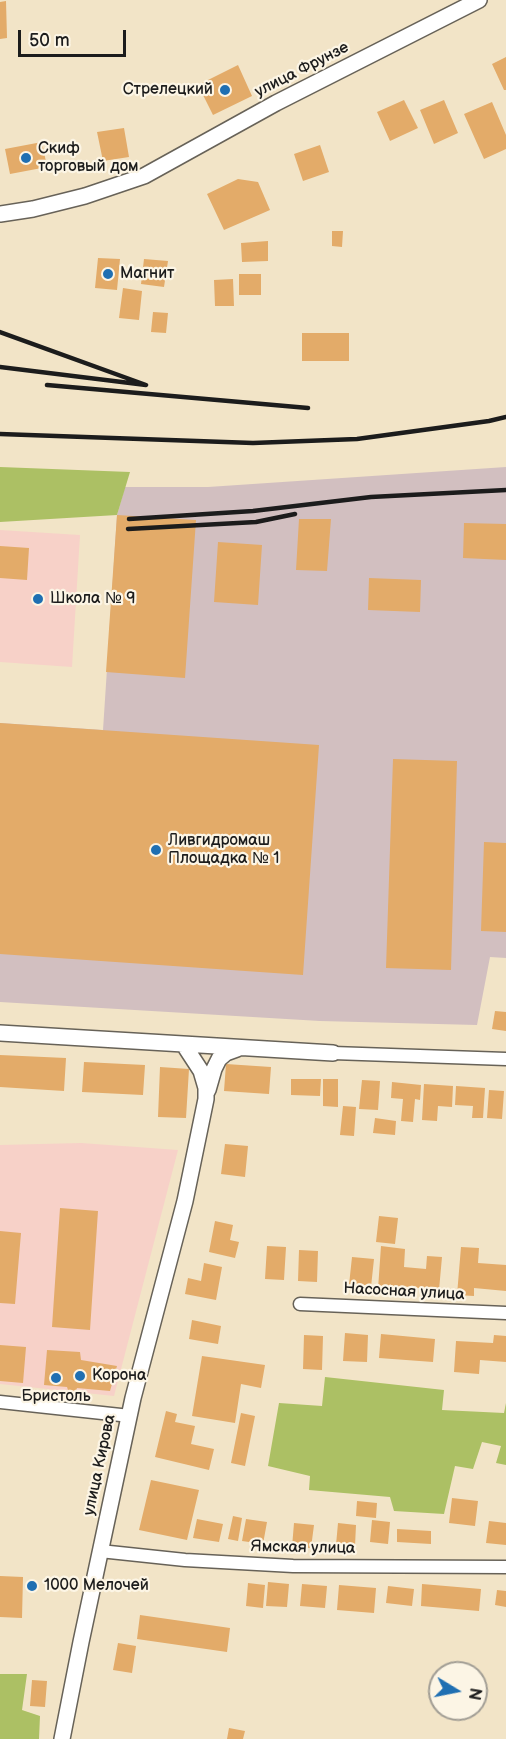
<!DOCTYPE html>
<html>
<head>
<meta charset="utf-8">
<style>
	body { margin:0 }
	#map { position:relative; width:506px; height:1739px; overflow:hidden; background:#f2e4c7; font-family:"Balsamiq Sans",sans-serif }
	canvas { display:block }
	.north { position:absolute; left:428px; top:1661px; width:60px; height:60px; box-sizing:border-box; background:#fcf5e5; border:2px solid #a29e95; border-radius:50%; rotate:100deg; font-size:16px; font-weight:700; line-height:24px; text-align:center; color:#1c1c1c }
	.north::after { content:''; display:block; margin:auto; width:21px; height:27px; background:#1f6fb2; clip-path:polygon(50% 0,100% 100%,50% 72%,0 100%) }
	.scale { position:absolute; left:18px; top:30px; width:108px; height:27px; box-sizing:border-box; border:3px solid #1c1c1c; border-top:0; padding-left:8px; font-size:18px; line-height:21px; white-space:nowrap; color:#1c1c1c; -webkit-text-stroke:4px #fcf5e5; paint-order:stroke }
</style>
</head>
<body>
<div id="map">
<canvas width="506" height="1739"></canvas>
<div class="north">N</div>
<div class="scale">50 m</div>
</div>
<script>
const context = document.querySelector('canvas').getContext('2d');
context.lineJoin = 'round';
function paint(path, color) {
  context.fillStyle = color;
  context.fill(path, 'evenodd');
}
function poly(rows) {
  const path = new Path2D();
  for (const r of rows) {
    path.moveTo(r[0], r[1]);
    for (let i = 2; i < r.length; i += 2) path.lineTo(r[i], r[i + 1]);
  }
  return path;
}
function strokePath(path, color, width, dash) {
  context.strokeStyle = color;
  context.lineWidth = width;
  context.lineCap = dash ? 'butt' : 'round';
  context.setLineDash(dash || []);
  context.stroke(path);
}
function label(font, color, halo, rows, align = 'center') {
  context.font = font + ' "Balsamiq Sans",sans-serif';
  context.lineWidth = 4.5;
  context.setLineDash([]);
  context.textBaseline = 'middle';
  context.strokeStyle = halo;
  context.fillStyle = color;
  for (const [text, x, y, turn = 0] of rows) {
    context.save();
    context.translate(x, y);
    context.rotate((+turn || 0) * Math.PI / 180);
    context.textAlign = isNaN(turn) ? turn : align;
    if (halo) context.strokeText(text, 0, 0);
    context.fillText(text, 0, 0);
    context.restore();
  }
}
paint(poly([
	[0,530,80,535,72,667,0,662],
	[81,1143,178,1150,114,1396,0,1384,0,1145]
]), '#f7d1c8');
paint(poly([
	[506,467,506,958,490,957,477,1025,320,1021,0,1002,0,723,103,730,117,515,125,487,208,487]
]), '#d2bfc0');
paint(poly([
	[0,467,130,472,117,515,0,522],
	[325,1377,444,1390,442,1410,504,1413,506,1403,506,1465,496,1463,501,1446,482,1442,473,1469,455,1466,444,1514,394,1511,390,1497,309,1490,310,1476,268,1466,279,1403,322,1406],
	[0,1674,27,1674,22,1710,40,1716,39,1739,0,1739]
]), '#acc064');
paint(poly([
	[6,1,7,38,0,39,0,2],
	[506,57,506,90,504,90,492,64],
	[238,65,252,96,213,115,198,85],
	[404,100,418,128,390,141,377,112],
	[444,100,458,133,434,144,420,110],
	[492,102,506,135,506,149,484,159,464,114],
	[124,128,129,157,103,161,97,132],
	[42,142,47,167,10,174,5,149],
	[320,145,329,172,303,181,294,154],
	[238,179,258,182,270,210,224,230,207,194],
	[332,231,343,231,342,247,332,246],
	[268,241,268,261,242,262,241,243],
	[98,258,120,259,117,290,95,288],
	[144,259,168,261,164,287,141,284],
	[239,274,261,274,261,295,239,295],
	[233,279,234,306,215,306,214,280],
	[123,288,142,291,139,320,119,318],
	[153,312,168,313,166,333,151,332],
	[302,333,349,333,349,361,302,361],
	[117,515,196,520,185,678,106,672],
	[299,519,331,519,327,571,296,570],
	[464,523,506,524,506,560,463,558],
	[218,542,262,545,258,605,214,602],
	[0,546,29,548,27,580,0,578],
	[369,578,421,580,420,612,368,610],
	[0,723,319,745,303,975,0,954],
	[393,759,457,761,451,970,386,968],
	[484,842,506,843,506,932,481,931],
	[495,1011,506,1012,506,1031,492,1029],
	[0,1055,66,1058,64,1091,0,1087],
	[84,1062,145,1065,143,1095,82,1092],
	[226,1064,271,1067,269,1094,224,1091],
	[160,1067,189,1069,186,1118,158,1117],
	[291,1079,321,1079,320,1096,291,1095],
	[323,1079,338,1079,338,1107,323,1106],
	[362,1080,380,1081,378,1110,359,1109],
	[392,1082,421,1085,420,1100,415,1099,413,1122,401,1121,403,1099,391,1098],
	[424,1084,453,1086,452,1107,438,1106,437,1121,422,1120],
	[456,1086,485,1088,483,1118,472,1118,473,1106,455,1105],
	[489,1090,504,1091,502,1119,487,1118],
	[343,1106,356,1107,354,1136,340,1135],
	[375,1118,396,1121,395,1135,373,1133],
	[225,1144,248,1146,245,1177,221,1174],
	[60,1208,98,1211,90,1330,52,1327],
	[379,1216,398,1218,395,1244,376,1242],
	[215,1221,233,1225,230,1240,239,1242,235,1258,209,1252],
	[0,1231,21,1233,15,1304,0,1303],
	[267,1246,286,1247,284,1280,265,1279],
	[381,1246,405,1249,404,1267,426,1269,427,1256,442,1257,439,1290,400,1286,400,1291,378,1289],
	[461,1247,479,1248,478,1263,506,1265,506,1291,474,1288,474,1296,457,1295],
	[299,1250,318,1251,317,1282,298,1281],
	[352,1257,374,1259,371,1287,349,1285],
	[204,1263,222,1267,216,1300,185,1294,188,1278,201,1281],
	[192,1320,221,1326,218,1344,189,1339],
	[345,1333,368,1335,367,1362,343,1361],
	[381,1334,435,1339,433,1362,379,1358],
	[304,1335,323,1336,322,1370,303,1369],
	[494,1335,506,1336,506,1362,480,1360,479,1374,454,1372,456,1341,493,1343],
	[0,1345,26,1347,23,1383,0,1381],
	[47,1350,80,1352,81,1360,117,1366,110,1391,77,1388,76,1391,68,1390,67,1387,44,1385],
	[202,1356,265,1365,261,1388,241,1384,235,1423,192,1416],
	[166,1411,177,1414,175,1422,195,1426,191,1444,214,1449,209,1470,155,1457],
	[241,1413,255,1416,245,1466,231,1463],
	[151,1480,199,1490,187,1540,139,1530],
	[452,1498,478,1501,475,1526,449,1523],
	[357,1501,377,1503,376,1518,356,1516],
	[233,1516,242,1518,238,1541,228,1539],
	[197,1519,223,1524,219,1542,193,1538],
	[246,1519,267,1522,263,1544,242,1541],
	[372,1520,390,1522,388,1544,370,1542],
	[489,1521,506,1523,506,1545,486,1543],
	[294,1523,314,1525,311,1548,292,1547],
	[338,1523,356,1525,355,1546,336,1545],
	[397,1529,431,1531,431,1544,397,1542],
	[0,1576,23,1577,22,1618,0,1617],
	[268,1582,289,1584,287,1607,266,1606],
	[248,1583,265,1585,263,1608,246,1606],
	[302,1584,327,1586,325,1608,300,1606],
	[422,1584,481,1589,479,1611,421,1606],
	[339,1585,376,1588,374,1613,337,1610],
	[388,1586,414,1589,412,1606,386,1603],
	[497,1590,506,1591,506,1607,495,1605],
	[140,1615,230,1628,227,1652,137,1639],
	[118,1643,136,1646,132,1673,113,1670],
	[32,1680,47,1681,45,1707,30,1706],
	[229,1728,245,1731,243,1739,227,1739]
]), '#e3ab69');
const minor = poly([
	[333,1053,506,1059],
	[300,1304,506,1313],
	[0,1402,130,1416],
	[100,1551,185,1560,293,1566,506,1567]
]);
const tertiary = poly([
	[0,214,33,209,85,196,144,176,276,103,479,0],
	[0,1033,333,1053],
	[208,1090,214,1069,219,1059,226,1053,237,1049],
	[62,1739,81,1642,133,1398,185,1201,206,1099,206,1088,201,1071,184,1045]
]);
strokePath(minor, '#676258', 15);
strokePath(tertiary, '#676258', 18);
strokePath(minor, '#fff', 12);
strokePath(tertiary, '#fff', 15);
strokePath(poly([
	[0,332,146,385,0,367],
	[47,385,308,408],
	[0,434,253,443,357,439,489,421,506,417],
	[129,519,253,511,371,497,506,490],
	[128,529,256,522,295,514]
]), '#1c1c1c', 4.5);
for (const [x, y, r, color] of [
	[225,90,6,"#1f6fb2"],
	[26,158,6,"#1f6fb2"],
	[108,274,6,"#1f6fb2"],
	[38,599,6,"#1f6fb2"],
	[156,850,6,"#1f6fb2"],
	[80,1376,6,"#1f6fb2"],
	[56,1378,6,"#1f6fb2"],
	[32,1586,6,"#1f6fb2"]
]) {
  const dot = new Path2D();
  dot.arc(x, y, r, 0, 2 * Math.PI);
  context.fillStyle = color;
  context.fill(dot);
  strokePath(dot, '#fcf5e5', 2);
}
label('16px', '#1c1c1c', '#fcf5e5', [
	["улица Фрунзе",302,70,-27],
	["Насосная улица",404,1292,3],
	["улица Кирова",100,1465,-78],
	["Ямская улица",303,1548,1]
]);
label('16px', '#1c1c1c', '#fcf5e5', [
	["Стрелецкий",213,90,"right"],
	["Скиф",38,149],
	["торговый дом",38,167],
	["Магнит",120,274],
	["Школа № 9",50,599],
	["Ливгидромаш",168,841],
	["Площадка № 1",168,859],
	["Корона",92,1376],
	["Бристоль",56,1397,"center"],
	["1000 Мелочей",44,1586]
], 'left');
</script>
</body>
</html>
